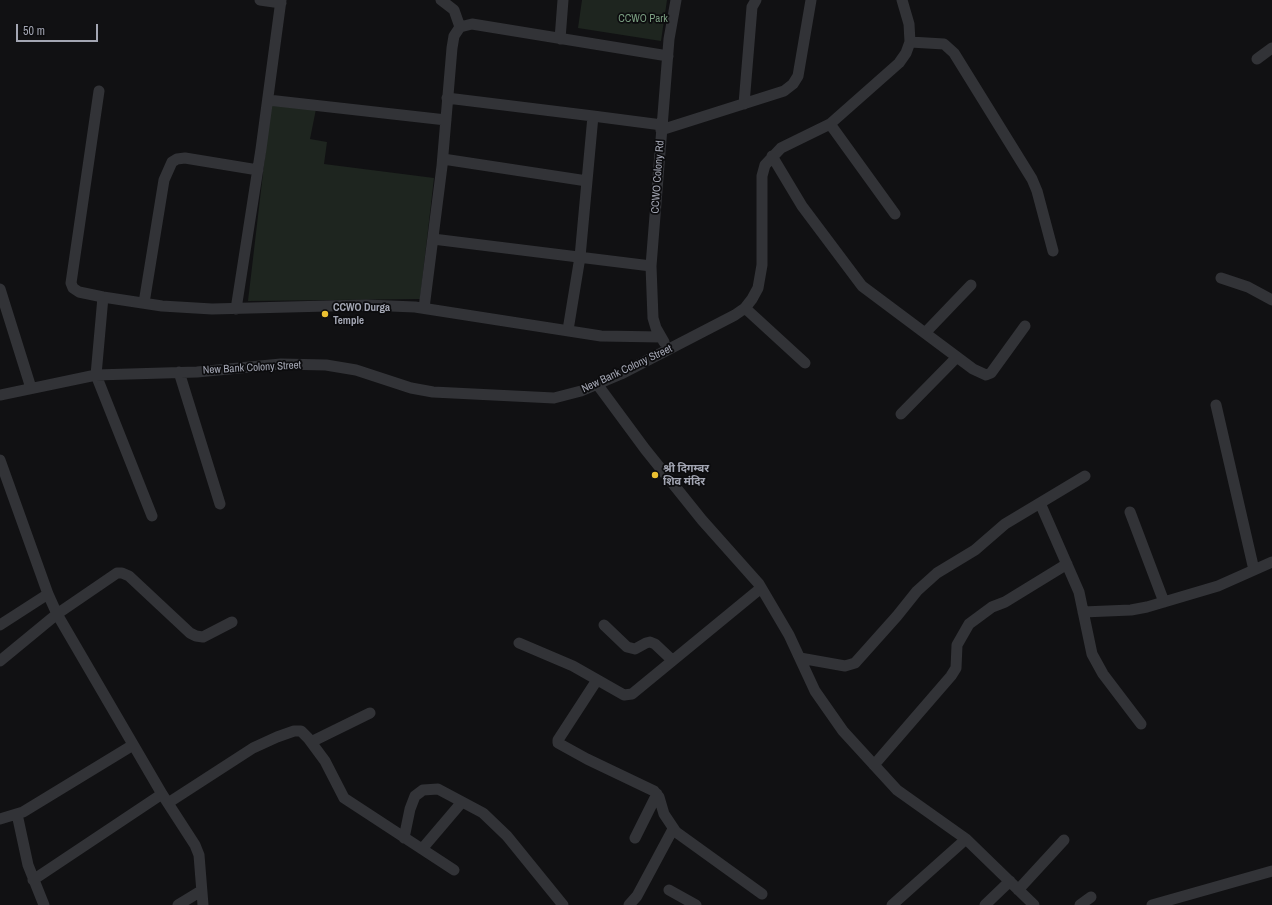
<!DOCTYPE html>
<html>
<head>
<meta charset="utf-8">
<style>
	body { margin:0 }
	#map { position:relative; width:1272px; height:905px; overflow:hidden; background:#111113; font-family:"Archivo Narrow",sans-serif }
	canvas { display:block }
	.scale { position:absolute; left:16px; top:24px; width:82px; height:18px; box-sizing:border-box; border:2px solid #a3a6b3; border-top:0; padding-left:5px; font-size:12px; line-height:14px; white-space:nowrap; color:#a3a6b3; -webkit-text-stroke:3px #0c0c0e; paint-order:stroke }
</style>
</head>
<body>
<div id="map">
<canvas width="1272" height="905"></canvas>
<div class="scale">50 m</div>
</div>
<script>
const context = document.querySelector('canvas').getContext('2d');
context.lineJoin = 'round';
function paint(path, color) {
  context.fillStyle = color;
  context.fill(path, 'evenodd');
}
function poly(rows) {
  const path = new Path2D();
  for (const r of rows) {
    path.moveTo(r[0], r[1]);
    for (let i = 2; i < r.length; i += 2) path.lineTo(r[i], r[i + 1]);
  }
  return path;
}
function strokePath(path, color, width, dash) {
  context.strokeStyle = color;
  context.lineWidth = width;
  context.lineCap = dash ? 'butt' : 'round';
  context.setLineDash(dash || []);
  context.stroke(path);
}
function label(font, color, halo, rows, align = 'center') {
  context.font = font + ' "Archivo Narrow","Noto Sans Devanagari",sans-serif';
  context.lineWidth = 3.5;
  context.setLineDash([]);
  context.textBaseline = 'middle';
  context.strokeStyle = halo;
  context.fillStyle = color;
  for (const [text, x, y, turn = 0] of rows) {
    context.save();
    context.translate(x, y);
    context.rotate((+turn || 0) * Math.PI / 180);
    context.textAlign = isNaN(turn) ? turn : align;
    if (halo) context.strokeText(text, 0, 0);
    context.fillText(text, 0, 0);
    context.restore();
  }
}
paint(poly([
	[582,0,667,0,661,41,578,28],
	[271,105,316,109,310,139,327,142,324,164,434,178,420,299,248,301]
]), '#1e251f');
strokePath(poly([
	[260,0,281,3],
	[441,0,454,10,460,27],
	[560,39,563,0],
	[910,42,944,44,954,53,1032,179,1037,191,1053,251],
	[1257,59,1272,48],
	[99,91,71,283,73,288,79,292,103,297,162,306,212,309,366,305,415,307,601,336,661,337],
	[447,98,593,116,580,257,568,330],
	[268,100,446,120],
	[744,104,752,7,756,0],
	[593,116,662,125],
	[830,124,895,214],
	[661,130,784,91,793,84,798,76,811,0],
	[772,156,802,206,862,286,973,369,986,375,991,373,1025,326],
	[443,159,587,181],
	[433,239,651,266],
	[1221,278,1248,287,1272,300],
	[0,289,31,388],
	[103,297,96,375,152,516],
	[144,303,164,180,172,162,177,159,185,158,258,170],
	[424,308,442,166,452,48,454,36,460,27,472,24,668,56],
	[745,308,805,363],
	[236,309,261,149,281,0],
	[925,333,971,285],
	[664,342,656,328,653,318,651,266,669,39,676,0],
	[179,372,220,504],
	[597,384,645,449,702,520,759,584,789,635,815,691,843,731,897,790,966,839,1034,905],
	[0,395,96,375,197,372,281,364,326,365,356,370,411,388,433,392,554,398,581,391,621,374,735,315,745,308,752,299,758,288,762,265,762,176,765,165,781,148,830,124,899,63,906,53,910,42,909,24,902,0],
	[1216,405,1254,570],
	[901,414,957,357],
	[0,460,48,594,57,614,162,794,195,845,199,855,203,905],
	[1040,503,1079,592,1092,654,1103,674,1141,724],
	[1130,512,1164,602],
	[1083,612,1131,610,1147,607,1218,586,1272,562],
	[0,625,48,594],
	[604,625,627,647,635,649,646,643,650,642,655,644,672,660],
	[519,643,573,666,624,695,632,694,761,588],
	[800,658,845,666,855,663,897,616,917,591,937,573,975,550,1005,524,1085,476],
	[0,661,57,614,117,573,122,573,129,576,190,633,196,636,203,637,232,622],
	[597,680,558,740,558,743,587,759,654,791,659,797,664,814,676,832,762,894],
	[311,742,370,713],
	[874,765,951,676,956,668,957,645,969,624,992,607,1005,602,1067,564],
	[168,803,253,748,277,737,294,731,301,731,308,738,325,761,344,798,454,870],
	[17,814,28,865,44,905],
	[0,819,23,812,133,745],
	[404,838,410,809,415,796,423,790,438,789,483,813,507,836,563,905],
	[635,838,657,794],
	[422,849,462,802],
	[33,880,162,794],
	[669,890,696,905],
	[1018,890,1064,840],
	[178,905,201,891],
	[629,905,637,896,673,829],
	[892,905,966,839],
	[985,905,1010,881],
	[1080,905,1091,897],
	[1152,905,1272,871]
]), '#323337', 11);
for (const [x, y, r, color] of [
	[325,314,4,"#ebc031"],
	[655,475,4,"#ebc031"]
]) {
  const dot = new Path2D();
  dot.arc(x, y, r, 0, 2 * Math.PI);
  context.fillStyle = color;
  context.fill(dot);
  strokePath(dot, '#0c0c0e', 1.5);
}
label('11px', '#7a9d80', '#0c0c0e', [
	["CCWO Park",643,19]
]);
label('11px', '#a3a6b3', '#0c0c0e', [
	["CCWO Colony Rd",658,177,-86],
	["New Bank Colony Street",252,368,-3],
	["New Bank Colony Street",627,369,-25]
]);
label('bold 11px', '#a3a6b3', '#0c0c0e', [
	["CCWO Durga",333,308],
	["Temple",333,321],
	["श्री दिगम्बर",663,469],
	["शिव मंदिर",663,482]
], 'left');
</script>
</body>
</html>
